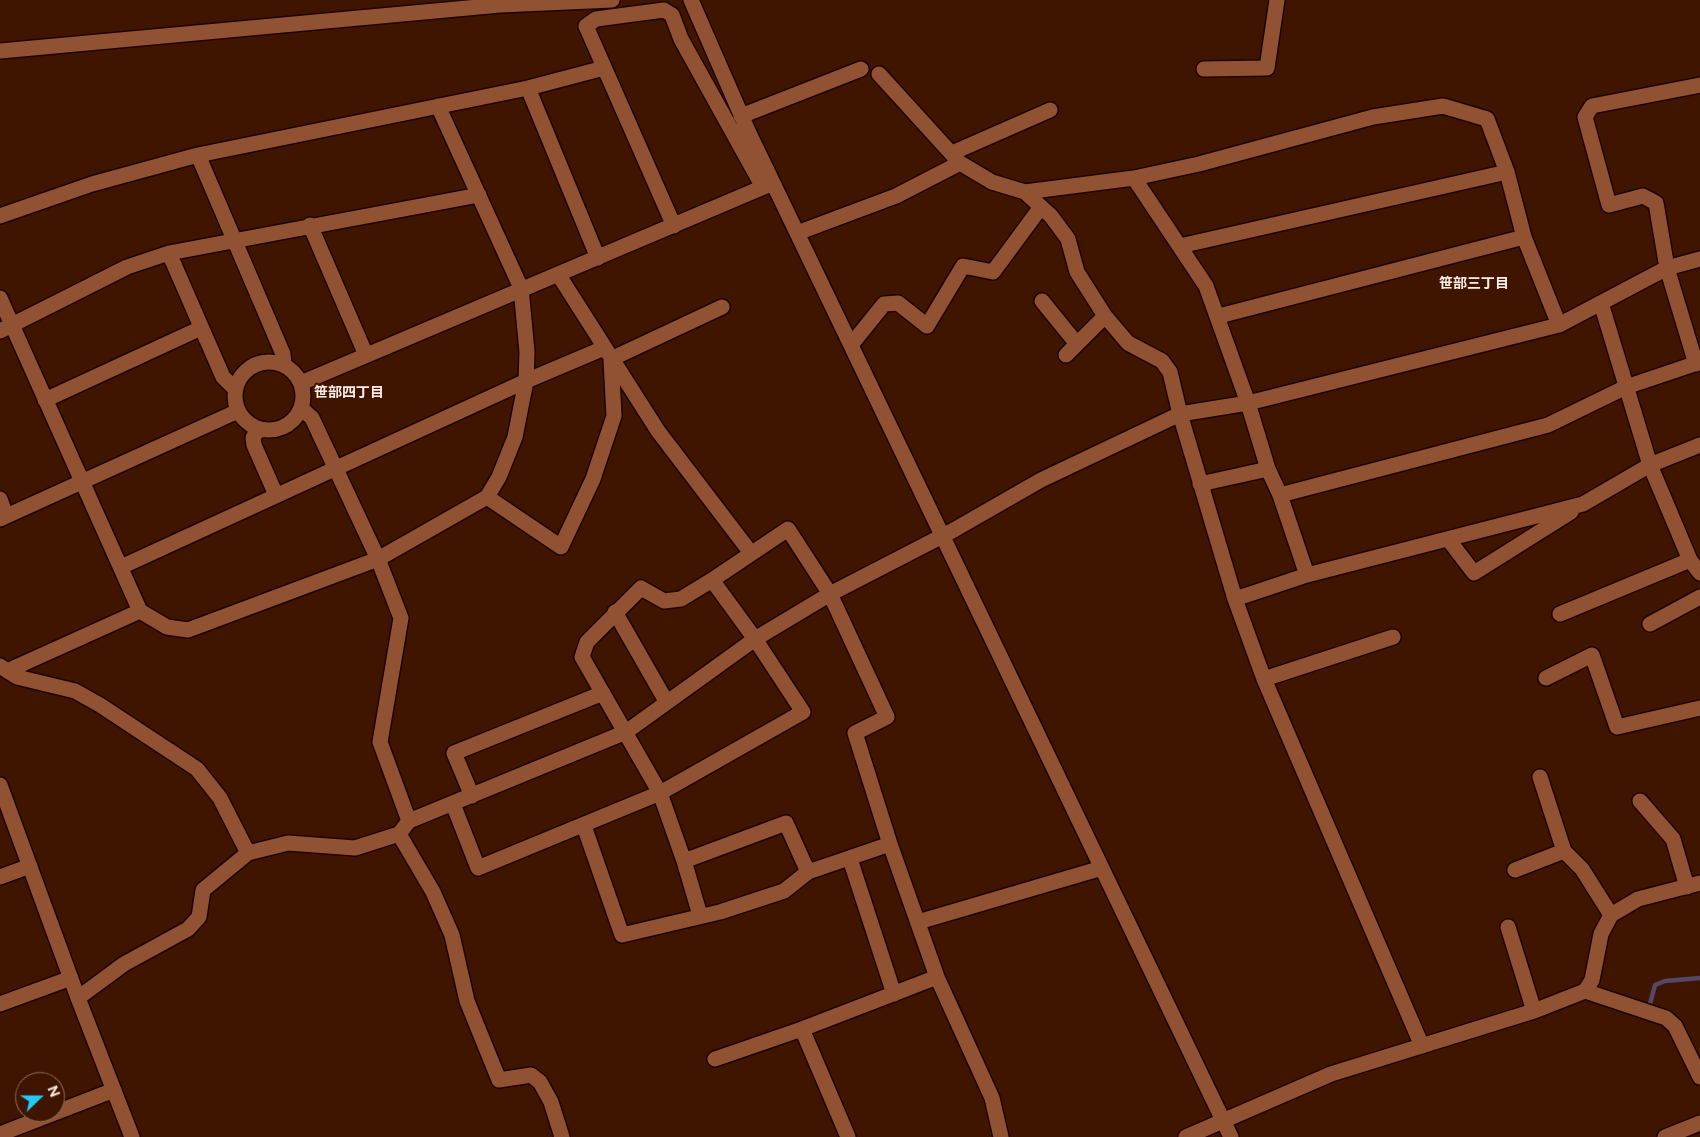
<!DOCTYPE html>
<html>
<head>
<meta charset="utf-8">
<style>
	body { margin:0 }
	#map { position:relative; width:1700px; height:1137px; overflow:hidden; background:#401500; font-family:Figtree,sans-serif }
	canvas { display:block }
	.north { position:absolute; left:15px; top:1072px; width:50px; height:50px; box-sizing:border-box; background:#401500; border:1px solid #8b6b5c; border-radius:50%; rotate:68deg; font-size:14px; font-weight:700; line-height:20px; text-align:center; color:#fcede6 }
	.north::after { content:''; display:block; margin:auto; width:18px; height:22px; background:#21c9fd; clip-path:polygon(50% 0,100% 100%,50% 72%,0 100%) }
</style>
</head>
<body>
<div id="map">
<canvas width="1700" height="1137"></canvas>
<div class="north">N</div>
</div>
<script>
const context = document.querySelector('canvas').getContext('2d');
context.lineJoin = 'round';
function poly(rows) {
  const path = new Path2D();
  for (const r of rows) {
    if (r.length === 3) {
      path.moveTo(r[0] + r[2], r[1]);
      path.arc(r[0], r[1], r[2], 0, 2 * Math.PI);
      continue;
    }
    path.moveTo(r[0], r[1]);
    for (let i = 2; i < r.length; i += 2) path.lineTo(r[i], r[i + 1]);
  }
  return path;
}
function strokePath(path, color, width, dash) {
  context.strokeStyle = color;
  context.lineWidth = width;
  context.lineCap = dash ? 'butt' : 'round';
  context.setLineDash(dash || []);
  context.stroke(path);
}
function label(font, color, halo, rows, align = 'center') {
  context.font = font + ' Figtree,"Noto Sans JP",sans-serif';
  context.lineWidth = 4;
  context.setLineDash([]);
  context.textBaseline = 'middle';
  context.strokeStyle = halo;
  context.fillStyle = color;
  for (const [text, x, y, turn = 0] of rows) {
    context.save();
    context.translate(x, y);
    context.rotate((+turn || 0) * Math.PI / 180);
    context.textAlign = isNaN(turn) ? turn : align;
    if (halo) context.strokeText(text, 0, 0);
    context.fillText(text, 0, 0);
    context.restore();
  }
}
strokePath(poly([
	[1650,1004,1655,985,1665,981,1700,978]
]), '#554866', 4.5);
const minor = poly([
	[691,0,749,133,1231,1137],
	[0,51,500,5,612,0],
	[1204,69,1267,68,1277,0],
	[879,74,960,163],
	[528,88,598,258],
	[741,116,861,69],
	[952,153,1050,110],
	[198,155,283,354,284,365],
	[1134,178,1206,286,1248,403,1268,469,1280,495,1307,575],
	[1025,192,1051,216,1068,239,1077,272,1105,316,1128,343,1162,361,1170,372,1180,414,1235,599,1264,679,1422,1046],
	[0,216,92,184,198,155,528,88,604,68],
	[310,225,366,355],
	[674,226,586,26,596,19,664,10,672,15,681,39,763,187],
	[797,233,896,196,960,163,992,182,1025,192,1134,178,1199,164,1373,117,1443,106,1487,119,1507,172,1524,237,1559,325],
	[1180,246,1507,172],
	[169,253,223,377,235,389],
	[558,274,658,431,751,553],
	[0,298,140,611,167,627,188,630,378,559,487,497,499,477,515,437,526,381,527,352,521,288,438,106],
	[1042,301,1077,344],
	[1601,303,1650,465,1690,560,1700,573],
	[1219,316,1524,237],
	[0,331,127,267,169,253,479,195],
	[851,345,884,304,898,303,927,326,963,266,993,272,1041,207],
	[1066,355,1105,316],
	[269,396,34],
	[1696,364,1667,268,1656,203,1643,196,1609,205,1585,117,1592,106,1700,85],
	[301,383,773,183],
	[45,400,201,328],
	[258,429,253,438,254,445,276,495],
	[1200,484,1268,469],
	[1280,495,1548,425,1626,387,1700,362],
	[487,497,561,547,593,479,614,416,611,359,722,307],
	[0,499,6,516],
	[0,519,238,411],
	[1448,539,1474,573,1571,512],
	[121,567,526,381,604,348],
	[1235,599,1307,575,1583,504,1650,465,1700,445],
	[615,612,666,701],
	[1560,614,1690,560],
	[1650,624,1700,597],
	[0,666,17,677,75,691,100,705,197,769,220,798,248,853],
	[7,671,140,611],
	[1546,678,1592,655,1617,727,1700,708],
	[1264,679,1393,637],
	[1540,777,1564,851,1582,869,1611,915],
	[0,785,78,998,132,1137],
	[472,796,454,753,603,693],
	[1640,801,1673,839,1687,887],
	[409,821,626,732,755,639,803,712,660,793,478,868,453,804],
	[584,826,622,935,720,912,784,891,808,872],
	[399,834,433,892,452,935,467,1001,499,1080,531,1075,540,1082,551,1102,562,1137],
	[850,859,894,994],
	[684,861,786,823,808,872,890,844],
	[1515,870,1564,851],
	[0,877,30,866],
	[700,915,684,861,660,793,582,657,587,642,641,588,664,601,681,599,712,580],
	[918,922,1102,868],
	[1508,927,1534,1011],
	[1585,991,1592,980,1601,934,1611,915,1638,899,1700,883],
	[78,998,124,964,188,929,199,917,203,890,248,853,288,843,355,848,399,834,409,821,380,742,401,618,378,559,312,418,301,408],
	[0,1004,71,978],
	[802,1029,848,1137],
	[715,1059,802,1029,937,977],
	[0,1134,114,1090],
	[1001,1137,992,1098,937,977,890,844,855,733,887,717,830,594,788,529,712,580,755,639,830,594,952,531,1041,480,1180,414,1248,403,1559,325,1667,268,1700,259],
	[1186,1137,1331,1074,1534,1011,1585,991,1666,1018,1675,1026,1700,1077],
	[1665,1137,1700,1123]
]);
strokePath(minor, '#1f0400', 18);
strokePath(minor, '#905233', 15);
label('bold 14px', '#fcede6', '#401500', [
	["笹部三丁目",1474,284],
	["笹部四丁目",349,393]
]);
</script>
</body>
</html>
